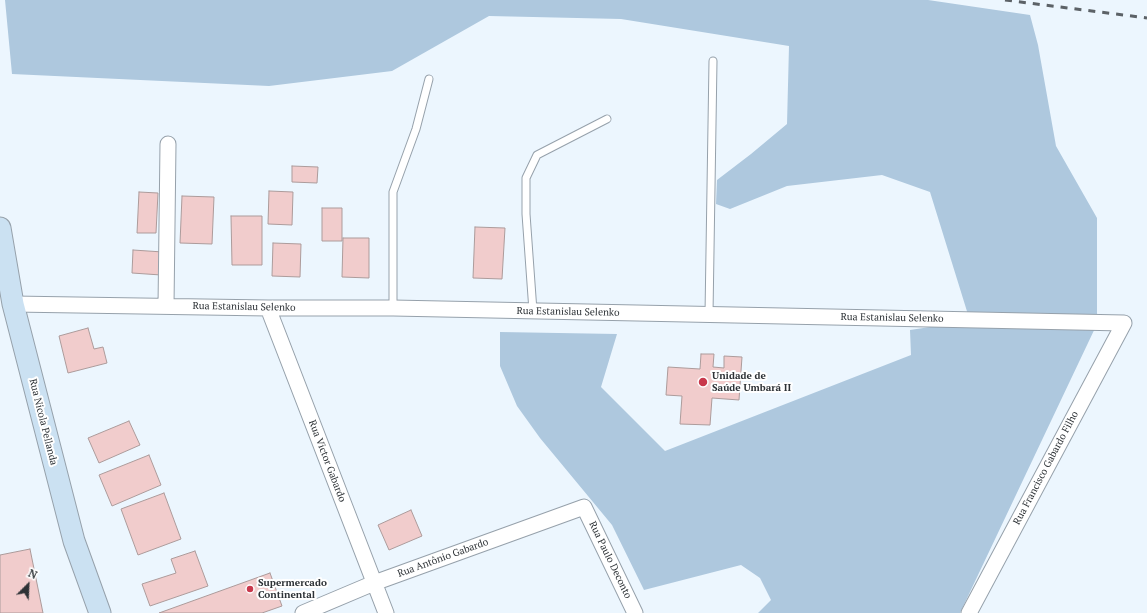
<!DOCTYPE html>
<html>
<head>
<meta charset="utf-8">
<style>
	body { margin:0 }
	#map { position:relative; width:1147px; height:613px; overflow:hidden; background:#ecf6fe; font-family:"PT Serif",serif }
	canvas { display:block }
	.north { position:absolute; left:8px; top:565px; width:40px; height:40px; -webkit-text-stroke:3px #fff; paint-order:stroke; rotate:24deg; font-size:11px; font-weight:700; line-height:16px; text-align:center; color:#2d3236 }
	.north::after { content:''; display:block; margin:auto; width:14px; height:18px; background:#2d3236; clip-path:polygon(50% 0,100% 100%,50% 72%,0 100%) }
</style>
</head>
<body>
<div id="map">
<canvas width="1147" height="613"></canvas>
<div class="north">N</div>
</div>
<script>
const context = document.querySelector('canvas').getContext('2d');
context.lineJoin = 'round';
function paint(path, color) {
  context.fillStyle = color;
  context.fill(path, 'evenodd');
}
function poly(rows) {
  const path = new Path2D();
  for (const r of rows) {
    path.moveTo(r[0], r[1]);
    for (let i = 2; i < r.length; i += 2) path.lineTo(r[i], r[i + 1]);
  }
  return path;
}
function strokePath(path, color, width, dash) {
  context.strokeStyle = color;
  context.lineWidth = width;
  context.lineCap = dash ? 'butt' : 'round';
  context.setLineDash(dash || []);
  context.stroke(path);
}
function label(font, color, halo, rows, align = 'center') {
  context.font = font + ' "PT Serif",serif';
  context.lineWidth = 4;
  context.setLineDash([]);
  context.textBaseline = 'middle';
  context.strokeStyle = halo;
  context.fillStyle = color;
  for (const [text, x, y, turn = 0] of rows) {
    context.save();
    context.translate(x, y);
    context.rotate((+turn || 0) * Math.PI / 180);
    context.textAlign = isNaN(turn) ? turn : align;
    if (halo) context.strokeText(text, 0, 0);
    context.fillText(text, 0, 0);
    context.restore();
  }
}
paint(poly([
	[5,0,928,0,1030,15,1038,45,1056,146,1097,218,1097,324,960,613,758,613,771,600,760,578,741,565,644,590,612,525,540,438,517,406,500,366,500,332,617,334,601,387,665,451,911,355,910,330,970,321,930,192,882,175,787,186,730,209,716,204,717,180,751,154,787,124,789,46,621,19,489,16,392,71,269,86,12,74]
]), '#aec8de');
const building = poly([
	[292,166,318,167,317,183,292,182,292,166],
	[269,191,293,192,292,225,268,224,269,191],
	[139,192,158,193,156,233,137,233,139,192],
	[182,196,214,197,212,244,180,243,182,196],
	[322,208,342,208,342,241,322,241,322,208],
	[231,216,262,216,262,265,232,265,231,216],
	[475,227,505,228,502,279,473,278,475,227],
	[343,238,369,238,369,278,342,277,343,238],
	[273,243,301,244,300,277,272,276,273,243],
	[133,250,163,252,161,275,132,273,133,250],
	[88,328,94,349,103,347,107,363,68,373,59,336,88,328],
	[701,354,714,354,713,367,724,368,724,356,742,357,739,400,712,398,710,425,680,424,682,396,666,395,668,367,700,369,701,354],
	[129,421,140,445,99,463,88,438,129,421],
	[149,455,161,485,112,506,99,475,149,455],
	[164,493,181,539,138,555,121,509,164,493],
	[411,510,422,536,389,550,378,525,411,510],
	[30,549,43,613,0,613,0,555,30,549],
	[195,551,208,586,150,606,142,584,176,573,171,559,195,551],
	[270,573,282,606,262,613,159,613,270,573]
]);
paint(building, '#f1cccc');
strokePath(building, '#ac9b9b', 1);
const lane = poly([
	[393,308,393,192,416,129,429,79],
	[533,311,526,214,526,178,537,155,607,119],
	[709,314,713,61]
]);
const street = poly([
	[13,304,268,308,393,308,1124,323,969,613],
	[166,306,168,144],
	[268,308,386,613],
	[303,613,374,583,584,507,635,613]
]);
const secondary = poly([
	[0,228,13,304,74,541,100,613]
]);
strokePath(lane, '#96a1ab', 9);
strokePath(street, '#96a1ab', 17);
strokePath(secondary, '#96a1ab', 23);
strokePath(lane, '#fff', 7);
strokePath(street, '#fff', 15);
strokePath(secondary, '#cbe1f2', 21);
strokePath(poly([
	[1005,0,1147,18]
]), '#5c6267', 3, [7, 7]);
for (const [x, y, r, color] of [
	[703,382,5,"#c9384c"],
	[250,589,4,"#c9384c"]
]) {
  const dot = new Path2D();
  dot.arc(x, y, r, 0, 2 * Math.PI);
  context.fillStyle = color;
  context.fill(dot);
  strokePath(dot, '#fff', 1.5);
}
label('10px', '#2d3236', '#fff', [
	["Rua Estanislau Selenko",244,307,1],
	["Rua Estanislau Selenko",568,312,1],
	["Rua Estanislau Selenko",892,318,1],
	["Rua Nicola Pellanda",43,422,76],
	["Rua Victor Gabardo",327,461,69],
	["Rua Francisco Gabardo Filho",1046,468,-62],
	["Rua Antônio Gabardo",443,558,-20],
	["Rua Paulo Deconto",610,560,64]
]);
label('bold 10px', '#2d3236', '#fff', [
	["Unidade de",712,376],
	["Saúde Umbará II",712,388],
	["Supermercado",258,583],
	["Continental",258,595]
], 'left');
</script>
</body>
</html>
